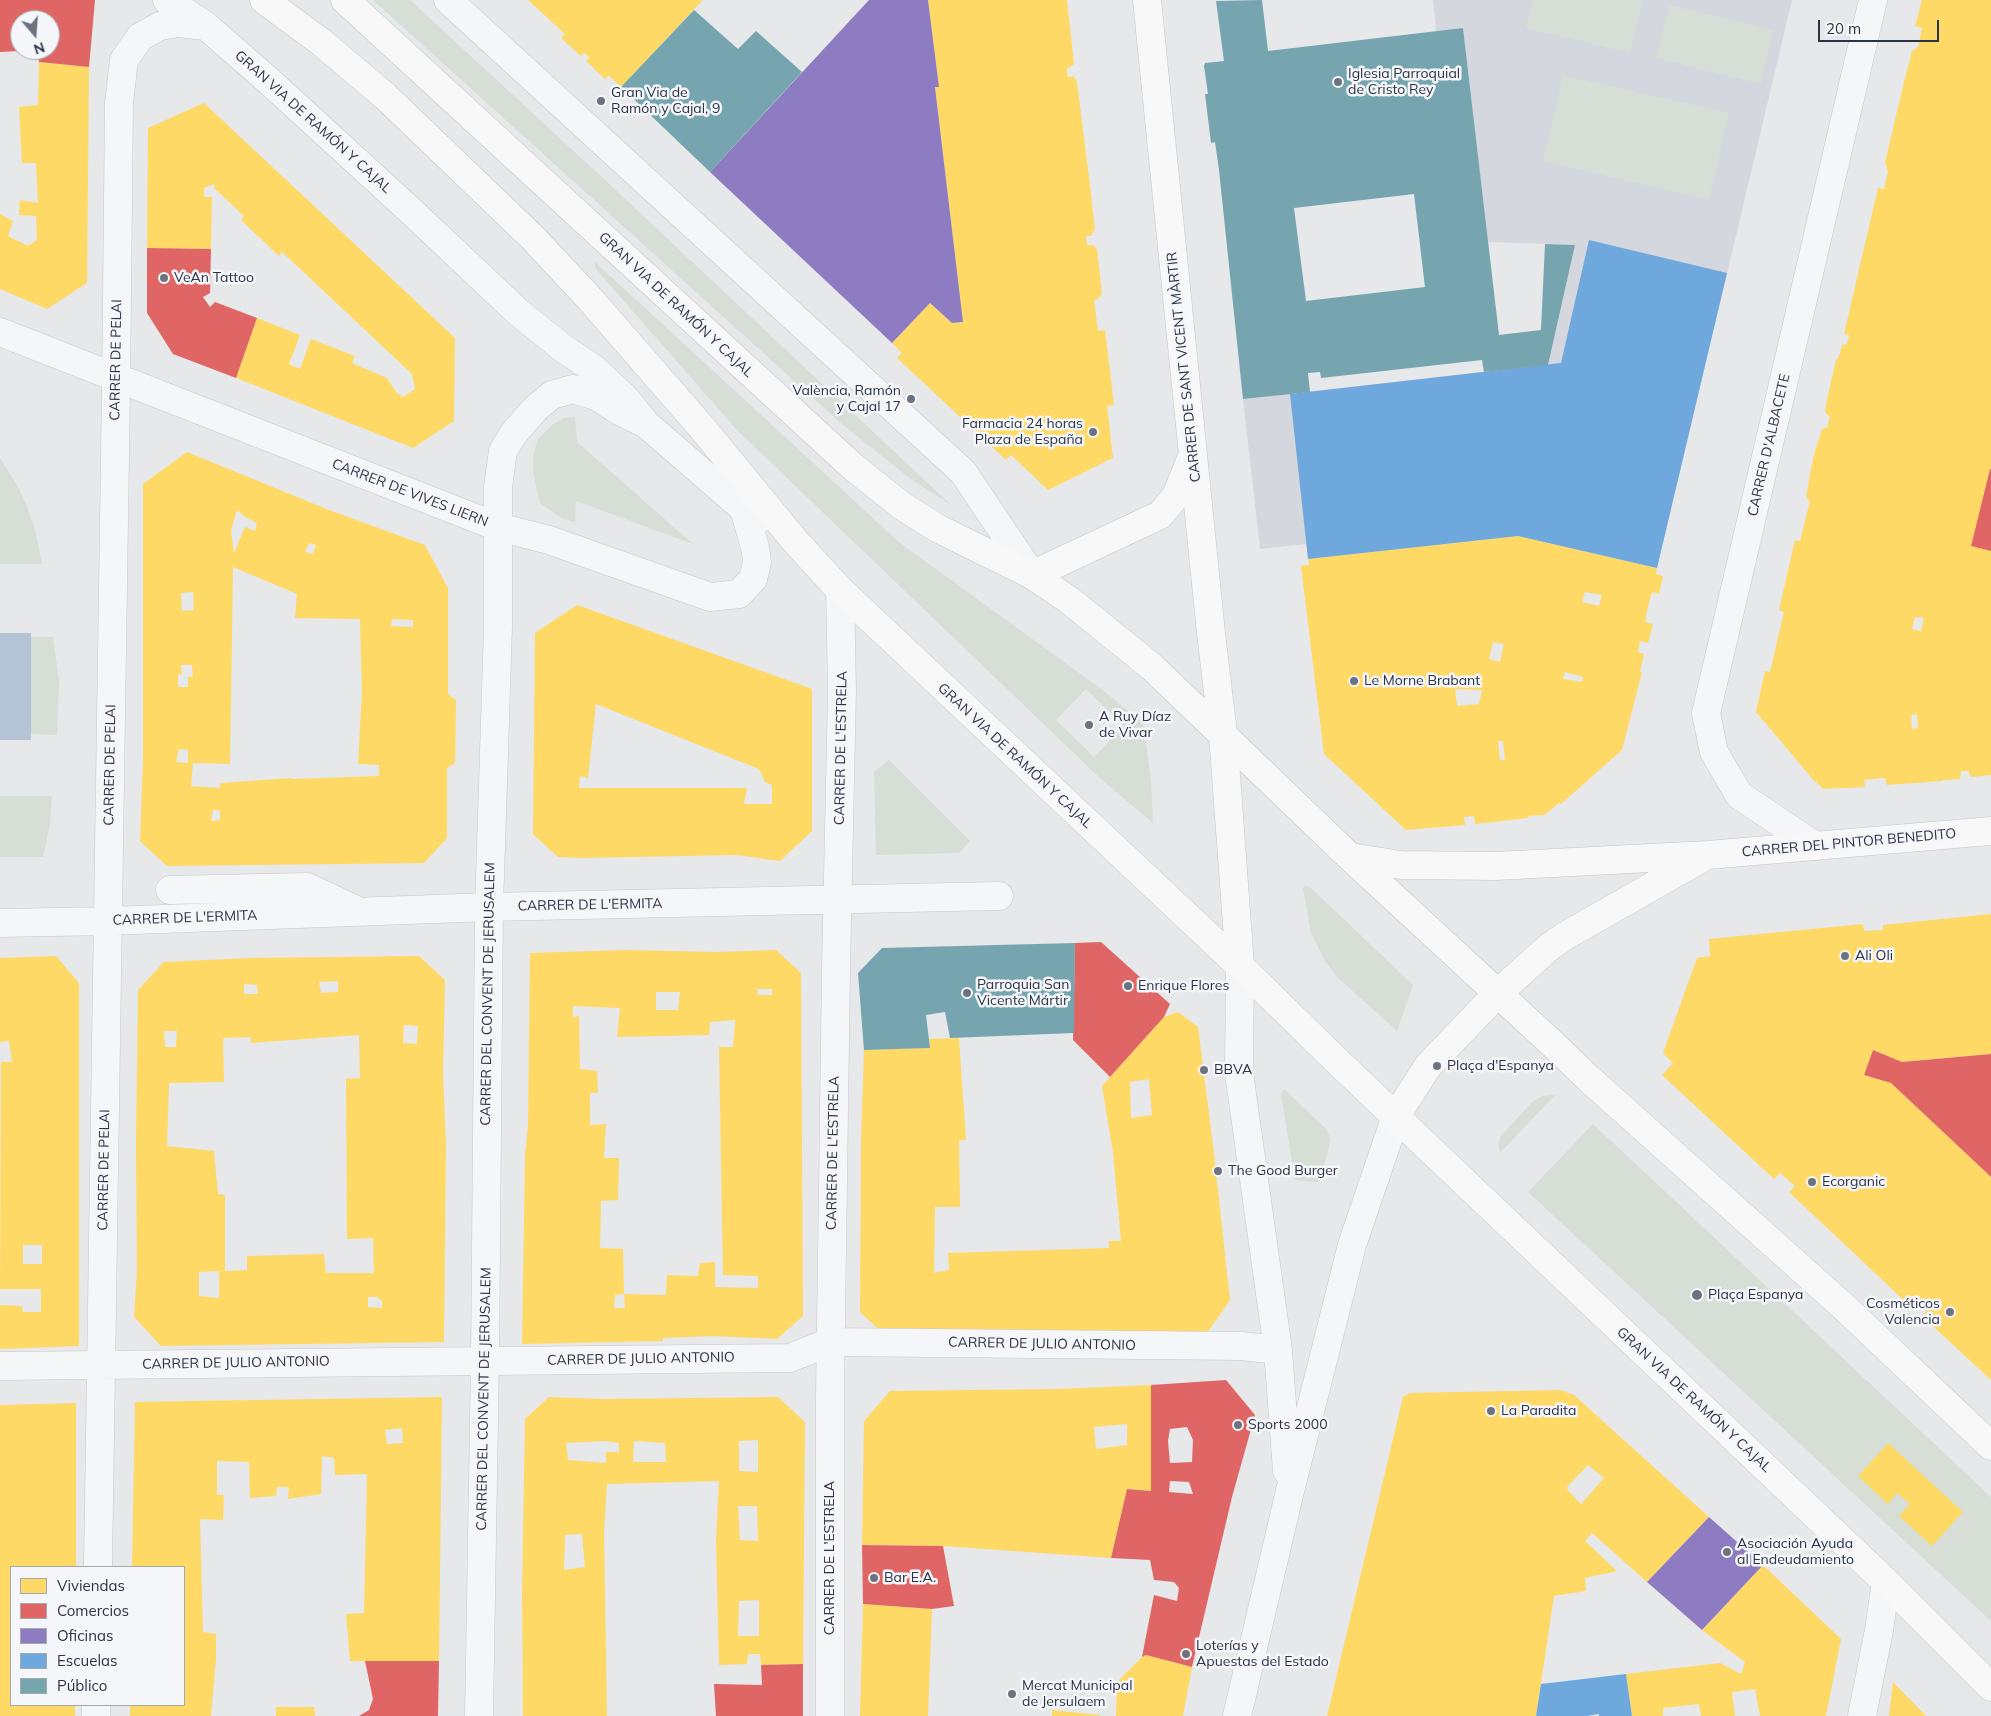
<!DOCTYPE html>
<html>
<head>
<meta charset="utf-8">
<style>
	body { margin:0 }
	#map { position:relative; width:1991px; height:1716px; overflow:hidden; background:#e6e8ea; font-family:Mulish,sans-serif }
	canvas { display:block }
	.legend { position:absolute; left:10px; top:1566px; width:175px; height:140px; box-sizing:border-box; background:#f4f6f9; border:1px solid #a4a8b1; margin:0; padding:6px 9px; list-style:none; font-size:15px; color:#2b3445 }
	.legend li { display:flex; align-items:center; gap:10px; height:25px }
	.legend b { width:25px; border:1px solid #a4a8b1 }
	.north { position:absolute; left:10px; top:10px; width:50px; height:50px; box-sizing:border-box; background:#f4f6f9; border:1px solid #a4a8b1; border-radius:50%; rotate:162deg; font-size:14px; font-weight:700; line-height:20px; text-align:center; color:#2b3445 }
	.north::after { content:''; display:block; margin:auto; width:18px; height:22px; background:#6c737f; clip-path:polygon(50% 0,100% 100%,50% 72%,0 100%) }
	.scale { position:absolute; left:1818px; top:20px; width:121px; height:22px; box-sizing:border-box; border:2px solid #2b3445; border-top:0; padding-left:6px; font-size:15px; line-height:18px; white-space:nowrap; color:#2b3445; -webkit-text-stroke:4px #f4f6f9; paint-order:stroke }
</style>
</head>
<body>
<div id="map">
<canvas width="1991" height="1716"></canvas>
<ul class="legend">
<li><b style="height:14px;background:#ffd966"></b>Viviendas</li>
<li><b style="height:14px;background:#e06666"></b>Comercios</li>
<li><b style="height:14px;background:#8e7cc3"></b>Oficinas</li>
<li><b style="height:14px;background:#6fa8dc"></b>Escuelas</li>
<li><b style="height:14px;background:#76a5af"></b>Público</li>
</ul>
<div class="north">N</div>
<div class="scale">20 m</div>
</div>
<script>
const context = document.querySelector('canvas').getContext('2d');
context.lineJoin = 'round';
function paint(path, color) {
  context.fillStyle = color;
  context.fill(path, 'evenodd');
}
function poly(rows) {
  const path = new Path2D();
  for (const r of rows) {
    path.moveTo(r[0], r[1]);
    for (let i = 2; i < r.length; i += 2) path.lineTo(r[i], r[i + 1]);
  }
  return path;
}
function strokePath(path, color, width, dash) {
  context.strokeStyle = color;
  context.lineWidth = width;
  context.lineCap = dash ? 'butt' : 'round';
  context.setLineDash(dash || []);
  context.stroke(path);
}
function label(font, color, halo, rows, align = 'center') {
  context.font = font + ' Mulish,sans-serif';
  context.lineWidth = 5;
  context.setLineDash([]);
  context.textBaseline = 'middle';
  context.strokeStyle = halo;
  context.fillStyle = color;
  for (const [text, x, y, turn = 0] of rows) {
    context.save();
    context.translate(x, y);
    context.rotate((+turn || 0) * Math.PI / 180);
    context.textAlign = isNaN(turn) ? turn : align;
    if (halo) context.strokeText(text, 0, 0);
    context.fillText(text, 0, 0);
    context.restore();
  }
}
paint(poly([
	[1433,0,1792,0,1657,568,1518,536,1308,559,1307,544,1260,549,1243,399,1548,365,1575,245,1488,242,1463,29,1436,31]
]), '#d4d7dd');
paint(poly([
	[373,0,410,0,605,180,951,505,912,480,843,425],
	[1533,0,1643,0,1630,53,1526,28],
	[1669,5,1773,30,1761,84,1656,58],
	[1563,75,1729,113,1709,200,1543,161],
	[595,262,900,543,1104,691,1143,723,1151,780,1153,823,1103,781,737,430,595,268],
	[1086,689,1124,726,1094,757,1056,720],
	[575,417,577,442,693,544,576,501,575,522,563,519,540,503,533,473,533,455,538,439,552,425,564,418],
	[0,458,17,485,26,504,35,530,42,564,0,564],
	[31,637,53,637,59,681,57,735,31,734],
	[889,760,970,841,959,853,876,855,874,772],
	[0,796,52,796,50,824,43,857,0,857],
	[1305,885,1311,888,1413,985,1397,1031,1337,977,1325,961,1311,933,1303,889],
	[1284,1089,1327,1130,1330,1139,1329,1147,1319,1182,1295,1180,1281,1094],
	[1555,1095,1500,1153,1498,1144,1501,1136,1533,1101,1543,1096],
	[1593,1124,1991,1497,1991,1621,1528,1192]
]), '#d6ded6');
paint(poly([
	[0,633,31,633,31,740,0,740]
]), '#b4c4d5');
paint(poly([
	[528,0,701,0,702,1,621,87,609,76,605,79,586,61,589,57,584,53,581,56,561,38,565,34],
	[928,0,1067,0,1074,64,1067,69,1067,73,1068,77,1073,76,1077,82,1090,186,1095,229,1091,236,1086,236,1087,245,1093,245,1097,249,1102,294,1098,299,1094,300,1098,331,1105,330,1114,405,1107,406,1113,458,1048,490,1011,455,1006,460,897,358,902,353,892,343,930,303,952,323,963,322,935,87,939,87],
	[1922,0,1991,0,1991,466,1971,546,1991,551,1991,775,1972,777,1969,774,1969,771,1961,771,1960,779,1943,780,1942,781,1887,785,1885,778,1882,778,1864,780,1865,787,1823,789,1816,781,1815,782,1756,712,1765,671,1770,672,1784,612,1779,610,1795,540,1800,541,1810,501,1806,497,1813,458,1822,429,1827,428,1830,417,1825,412,1828,395,1836,360,1839,357,1842,345,1847,344,1849,335,1844,334,1878,188,1884,189,1888,171,1885,163,1904,82,1912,51,1918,47,1921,33,1922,28,1915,26],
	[1915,617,1924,618,1921,631,1912,629],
	[1917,714,1918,728,1912,729,1911,715],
	[39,62,89,67,87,283,47,309,0,289,0,214,13,221,8,236,28,246,37,240,36,216,19,215,20,200,38,203,36,163,22,163,19,107,38,105],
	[204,103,455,338,454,421,413,448,236,378,257,318,300,335,289,364,300,369,311,339,355,356,352,363,387,378,396,392,403,397,415,389,412,374,282,252,279,256,241,220,244,216,214,188,214,184,204,188,204,197,212,197,211,249,147,248,148,128],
	[187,452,329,510,425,545,448,588,448,694,456,700,455,763,447,768,447,838,424,863,167,866,140,841,143,760,143,484],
	[237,510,247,518,257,523,255,531,245,527,234,553,231,530],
	[309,543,316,545,313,554,305,552],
	[233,567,297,594,295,618,360,619,362,692,358,764,379,765,379,776,292,779,292,778,220,783,220,788,191,786,193,763,230,764],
	[193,592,194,610,182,611,181,593],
	[392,619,413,620,413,627,391,626],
	[181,665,192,665,193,676,188,677,188,687,178,687,178,674,182,675],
	[179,749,188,750,188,763,176,762],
	[213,810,220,810,220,820,211,821],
	[1518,536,1657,568,1656,574,1663,576,1659,594,1652,592,1648,606,1645,622,1653,624,1648,643,1640,641,1638,652,1644,654,1640,672,1642,672,1622,750,1561,804,1559,803,1544,815,1528,816,1528,818,1475,824,1474,816,1464,817,1465,825,1406,830,1324,754,1301,566,1309,565,1308,559],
	[1585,592,1602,595,1599,606,1582,602],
	[1493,642,1504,644,1500,662,1489,659],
	[1565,672,1583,677,1582,682,1563,679],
	[1455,689,1482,690,1479,704,1457,706],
	[1498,741,1503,741,1505,760,1500,760],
	[577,605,812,689,812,831,780,861,736,855,581,858,558,857,533,834,535,633],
	[596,704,759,769,765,782,772,785,772,804,744,804,747,788,579,788,580,776,588,778],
	[1991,914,1991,1054,1902,1062,1873,1050,1864,1075,1891,1083,1991,1177,1991,1380,1924,1318,1926,1309,1921,1305,1918,1308,1912,1308,1789,1192,1795,1186,1780,1173,1774,1179,1662,1075,1673,1063,1663,1053,1697,958,1710,956,1709,939,1863,924,1864,931,1883,930,1883,925],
	[626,950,717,952,776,950,801,973,803,1316,777,1339,712,1336,663,1338,663,1341,522,1344,525,1156,528,1125,530,953],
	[757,989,772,989,772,995,758,995],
	[656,992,680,992,678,1010,656,1010],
	[573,1006,620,1008,617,1037,709,1035,710,1022,735,1020,733,1047,719,1047,723,1275,758,1276,758,1288,715,1287,715,1262,700,1263,698,1276,667,1275,666,1295,624,1294,625,1308,614,1308,615,1295,624,1294,623,1249,600,1248,601,1201,618,1200,619,1158,604,1158,606,1124,590,1125,590,1093,598,1093,597,1071,580,1069,579,1016,573,1017],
	[56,956,79,983,79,1346,0,1349,0,1305,22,1306,23,1312,41,1312,41,1289,0,1289,1,1062,12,1062,9,1041,0,1042,0,958],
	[23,1245,42,1245,42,1264,23,1264],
	[419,956,445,980,443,1074,446,1144,444,1342,161,1346,134,1317,137,1271,136,1144,138,990,164,962,250,958],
	[338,981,338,992,321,993,319,982],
	[244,984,257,985,258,994,244,994],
	[404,1025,418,1026,417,1044,403,1043],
	[164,1031,177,1031,176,1047,165,1047],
	[359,1035,360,1078,346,1079,347,1239,373,1238,374,1273,326,1273,324,1254,247,1256,247,1270,225,1271,225,1195,218,1194,214,1151,167,1146,169,1083,224,1082,223,1038,251,1037,250,1043],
	[219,1271,219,1298,199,1296,199,1272],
	[368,1297,377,1297,382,1301,382,1308,368,1307],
	[1178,1012,1198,1027,1213,1145,1230,1300,1207,1333,1192,1337,1105,1330,888,1338,860,1312,861,1141,864,1050,930,1048,929,1039,959,1038,966,1140,959,1140,960,1207,935,1207,934,1273,949,1270,948,1253,1109,1248,1109,1241,1121,1241,1113,1153,1102,1086,1164,1017],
	[1149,1079,1152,1115,1131,1118,1130,1082],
	[1151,1385,1151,1491,1127,1489,1111,1558,943,1546,862,1545,864,1421,890,1391,1057,1389],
	[1127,1424,1127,1445,1096,1449,1094,1427],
	[1560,1390,1574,1395,1709,1517,1647,1582,1592,1533,1585,1541,1617,1571,1585,1578,1586,1591,1554,1596,1536,1716,1327,1716,1403,1397,1410,1393],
	[1588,1465,1604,1478,1581,1504,1566,1488],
	[442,1397,439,1661,350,1661,346,1614,364,1613,367,1474,335,1475,334,1458,322,1456,321,1494,288,1499,289,1487,277,1487,276,1496,250,1498,249,1462,217,1461,217,1495,224,1495,223,1520,200,1519,203,1632,216,1634,216,1659,211,1716,130,1716,130,1705,184,1705,184,1567,132,1567,135,1402],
	[402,1428,403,1443,387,1444,385,1430],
	[549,1397,604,1399,778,1397,805,1422,803,1664,761,1665,760,1654,748,1654,747,1664,719,1665,716,1541,719,1481,607,1484,604,1533,607,1716,523,1716,522,1595,525,1419],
	[758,1440,758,1472,739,1471,739,1441],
	[605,1441,619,1443,619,1452,606,1452,606,1463,568,1460,566,1443],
	[634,1441,665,1443,666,1462,633,1462],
	[738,1506,757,1506,758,1541,740,1540],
	[582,1534,585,1567,564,1570,565,1535],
	[759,1600,759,1636,738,1636,739,1601],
	[76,1403,76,1567,11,1567,11,1705,75,1705,75,1716,0,1716,0,1405],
	[1888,1443,1963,1512,1932,1546,1899,1516,1910,1504,1897,1493,1888,1504,1858,1476],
	[1763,1565,1841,1639,1826,1716,1760,1716,1755,1689,1732,1692,1735,1716,1701,1716,1699,1704,1663,1708,1663,1716,1632,1716,1626,1674,1720,1663,1741,1674,1745,1662,1702,1630],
	[863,1604,932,1609,928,1716,860,1716],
	[1146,1655,1192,1667,1183,1716,1116,1716,1117,1682,1142,1657],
	[1893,1682,1926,1716,1889,1716],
	[276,1707,314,1707,315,1716,276,1716],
	[1052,1710,1100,1715,1100,1716,1052,1716]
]), '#ffd966');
paint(poly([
	[0,0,95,0,89,67,39,62,38,50,50,50,50,20,20,20,20,51,0,52],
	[147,248,211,249,210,293,203,297,210,307,215,302,257,318,236,378,173,354,147,313],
	[1990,469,1991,469,1991,551,1971,546],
	[1101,942,1170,1004,1164,1017,1110,1077,1073,1040,1075,943],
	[1873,1050,1902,1062,1991,1054,1991,1177,1891,1083,1864,1075],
	[1226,1380,1255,1415,1232,1497,1192,1667,1146,1655,1142,1657,1154,1595,1177,1601,1179,1588,1174,1582,1154,1580,1150,1560,1111,1558,1127,1489,1151,1491,1151,1385],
	[1187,1427,1193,1440,1192,1462,1170,1463,1168,1441,1170,1429],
	[1170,1481,1189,1482,1193,1494,1169,1492],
	[862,1545,943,1546,954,1606,932,1609,863,1604],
	[365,1661,439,1661,438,1716,359,1716,369,1710,373,1699],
	[803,1664,803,1716,716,1716,714,1684,762,1685,761,1665]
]), '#e06666');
paint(poly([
	[869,0,928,0,939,87,935,87,963,322,952,323,930,303,892,343,710,172],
	[1709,1517,1763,1565,1702,1630,1647,1582]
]), '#8e7cc3');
paint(poly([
	[1589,240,1727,273,1657,568,1518,536,1308,559,1290,394,1561,363],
	[1626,1674,1632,1716,1599,1716,1599,1714,1587,1716,1536,1716,1541,1684]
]), '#6fa8dc');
paint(poly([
	[1262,0,1268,51,1463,28,1499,335,1541,330,1545,244,1575,245,1548,365,1484,372,1482,360,1321,378,1320,372,1308,373,1310,392,1243,399,1219,170,1215,142,1211,143,1205,94,1208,94,1204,66,1205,63,1224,61,1216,1],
	[1414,194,1425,287,1306,301,1294,208],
	[694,10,738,49,756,31,802,72,710,172,621,87],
	[1075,943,1074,1033,950,1038,945,1012,926,1015,930,1048,864,1050,858,973,882,948]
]), '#76a5af');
const minor = poly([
	[167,0,206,26,270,82,412,212,518,312,564,349,594,369,626,399,646,424,744,509,759,519],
	[448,0,963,472,1032,575],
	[0,332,498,527,549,540,710,597,739,594,753,579,757,562,755,547,744,509],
	[1815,846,1739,795,1714,752,1706,713,1873,0],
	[170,890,307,887,356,910],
	[0,923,108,921,489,907,999,896],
	[1240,966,1239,1073,1278,1350,1287,1471],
	[0,1366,790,1358,830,1342,1241,1346,1278,1350],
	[98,1567,116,390,119,103,124,60,140,37,160,26,178,23,206,26],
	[96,1716,96,1705],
	[479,1716,485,1361,489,907,498,627,498,487,503,451,514,433,536,408,552,395,573,389,596,396,621,412,646,424],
	[830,1716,830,1396,836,969,842,690,840,590],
	[1237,1716,1289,1495,1352,1245,1396,1116],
	[1862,1716,1879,1630,1886,1582]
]);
const major = poly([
	[264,0,321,42,385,96,534,239,590,299,703,429,795,541,840,590,1240,966,1338,1062,1886,1582,1991,1687],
	[345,0,852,466,902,506,939,529,1032,575,1069,600,1152,667,1350,857,1556,1047,1588,1078,1844,1307,1991,1446],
	[1147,0,1211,633,1223,734,1240,966],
	[1032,575,1160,515,1176,496,1191,459],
	[1350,857,1401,865,1496,866,1708,855,1991,831],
	[1396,1116,1428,1066,1498,993,1548,948,1565,936,1702,858]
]);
strokePath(minor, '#c4c6c8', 29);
strokePath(major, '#c2c5c8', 29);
strokePath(minor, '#f5f6f7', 28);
strokePath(major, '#f8f8f8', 28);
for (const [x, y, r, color] of [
	[1338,82,5,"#6c737f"],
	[601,101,5,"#6c737f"],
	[164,278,5,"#6c737f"],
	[911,399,5,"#6c737f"],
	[1093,432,5,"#6c737f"],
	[1354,681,5,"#6c737f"],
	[1089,725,5,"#6c737f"],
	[1845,956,5,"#6c737f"],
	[1128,986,5,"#6c737f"],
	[967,993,5,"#6c737f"],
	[1437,1066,5,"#6c737f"],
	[1204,1070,5,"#6c737f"],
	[1218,1171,5,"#6c737f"],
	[1812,1182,5,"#6c737f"],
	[1697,1295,6,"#6c737f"],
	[1950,1312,5,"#6c737f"],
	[1491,1411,5,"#6c737f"],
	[1238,1425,5,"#6c737f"],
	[1727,1552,5,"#6c737f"],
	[874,1578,5,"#6c737f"],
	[1186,1654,5,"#6c737f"],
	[1012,1694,5,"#6c737f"]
]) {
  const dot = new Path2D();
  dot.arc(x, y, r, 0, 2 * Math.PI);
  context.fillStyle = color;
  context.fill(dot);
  strokePath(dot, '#f4f6f9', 2);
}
label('14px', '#2b3445', '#f4f6f9', [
	["Iglesia Parroquial",1348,74],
	["de Cristo Rey",1348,90],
	["Gran Via de",611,93],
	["Ramón y Cajal, 9",611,109],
	["VeAn Tattoo",174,278],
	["València, Ramón",901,391,"right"],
	["y Cajal 17",901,407,"right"],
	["Farmacia 24 horas",1083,424,"right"],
	["Plaza de España",1083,440,"right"],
	["Le Morne Brabant",1364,681],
	["A Ruy Díaz",1099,717],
	["de Vivar",1099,733],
	["Ali Oli",1855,956],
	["Parroquia San",977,985],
	["Vicente Mártir",977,1001],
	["Enrique Flores",1138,986],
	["Plaça d'Espanya",1447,1066],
	["BBVA",1214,1070],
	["The Good Burger",1228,1171],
	["Ecorganic",1822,1182],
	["Plaça Espanya",1708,1295],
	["Cosméticos",1940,1304,"right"],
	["Valencia",1940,1320,"right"],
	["La Paradita",1501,1411],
	["Sports 2000",1248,1425],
	["Asociación Ayuda",1737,1544],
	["al Endeudamiento",1737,1560],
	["Bar E.A.",884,1578],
	["Loterías y",1196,1646],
	["Apuestas del Estado",1196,1662],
	["Mercat Municipal",1022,1686],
	["de Jersulaem",1022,1702]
], 'left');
label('14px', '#2b3445', '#f4f6f9', [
	["GRAN VIA DE RAMÓN Y CAJAL",313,122,42],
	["GRAN VIA DE RAMÓN Y CAJAL",676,305,43],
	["CARRER DE PELAI",116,360,-89],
	["CARRER DE SANT VICENT MÀRTIR",1184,367,-96],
	["CARRER D'ALBACETE",1769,445,-77],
	["CARRER DE VIVES LIERN",410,493,21],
	["CARRER DE L'ESTRELA",841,748,-89],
	["GRAN VIA DE RAMÓN Y CAJAL",1015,756,43],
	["CARRER DE PELAI",110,765,-89],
	["CARRER DEL PINTOR BENEDITO",1849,843,-5],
	["CARRER DE L'ERMITA",590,905,-1],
	["CARRER DE L'ERMITA",185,918,-2],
	["CARRER DEL CONVENT DE JERUSALEM",488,994,-89],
	["CARRER DE L'ESTRELA",833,1153,-89],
	["CARRER DE PELAI",104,1170,-89],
	["CARRER DE JULIO ANTONIO",1042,1344,1],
	["CARRER DE JULIO ANTONIO",641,1359,-1],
	["CARRER DE JULIO ANTONIO",236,1363,-1],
	["CARRER DEL CONVENT DE JERUSALEM",484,1399,-89],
	["GRAN VIA DE RAMÓN Y CAJAL",1694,1400,43],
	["CARRER DE L'ESTRELA",830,1558,-90]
]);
</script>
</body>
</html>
